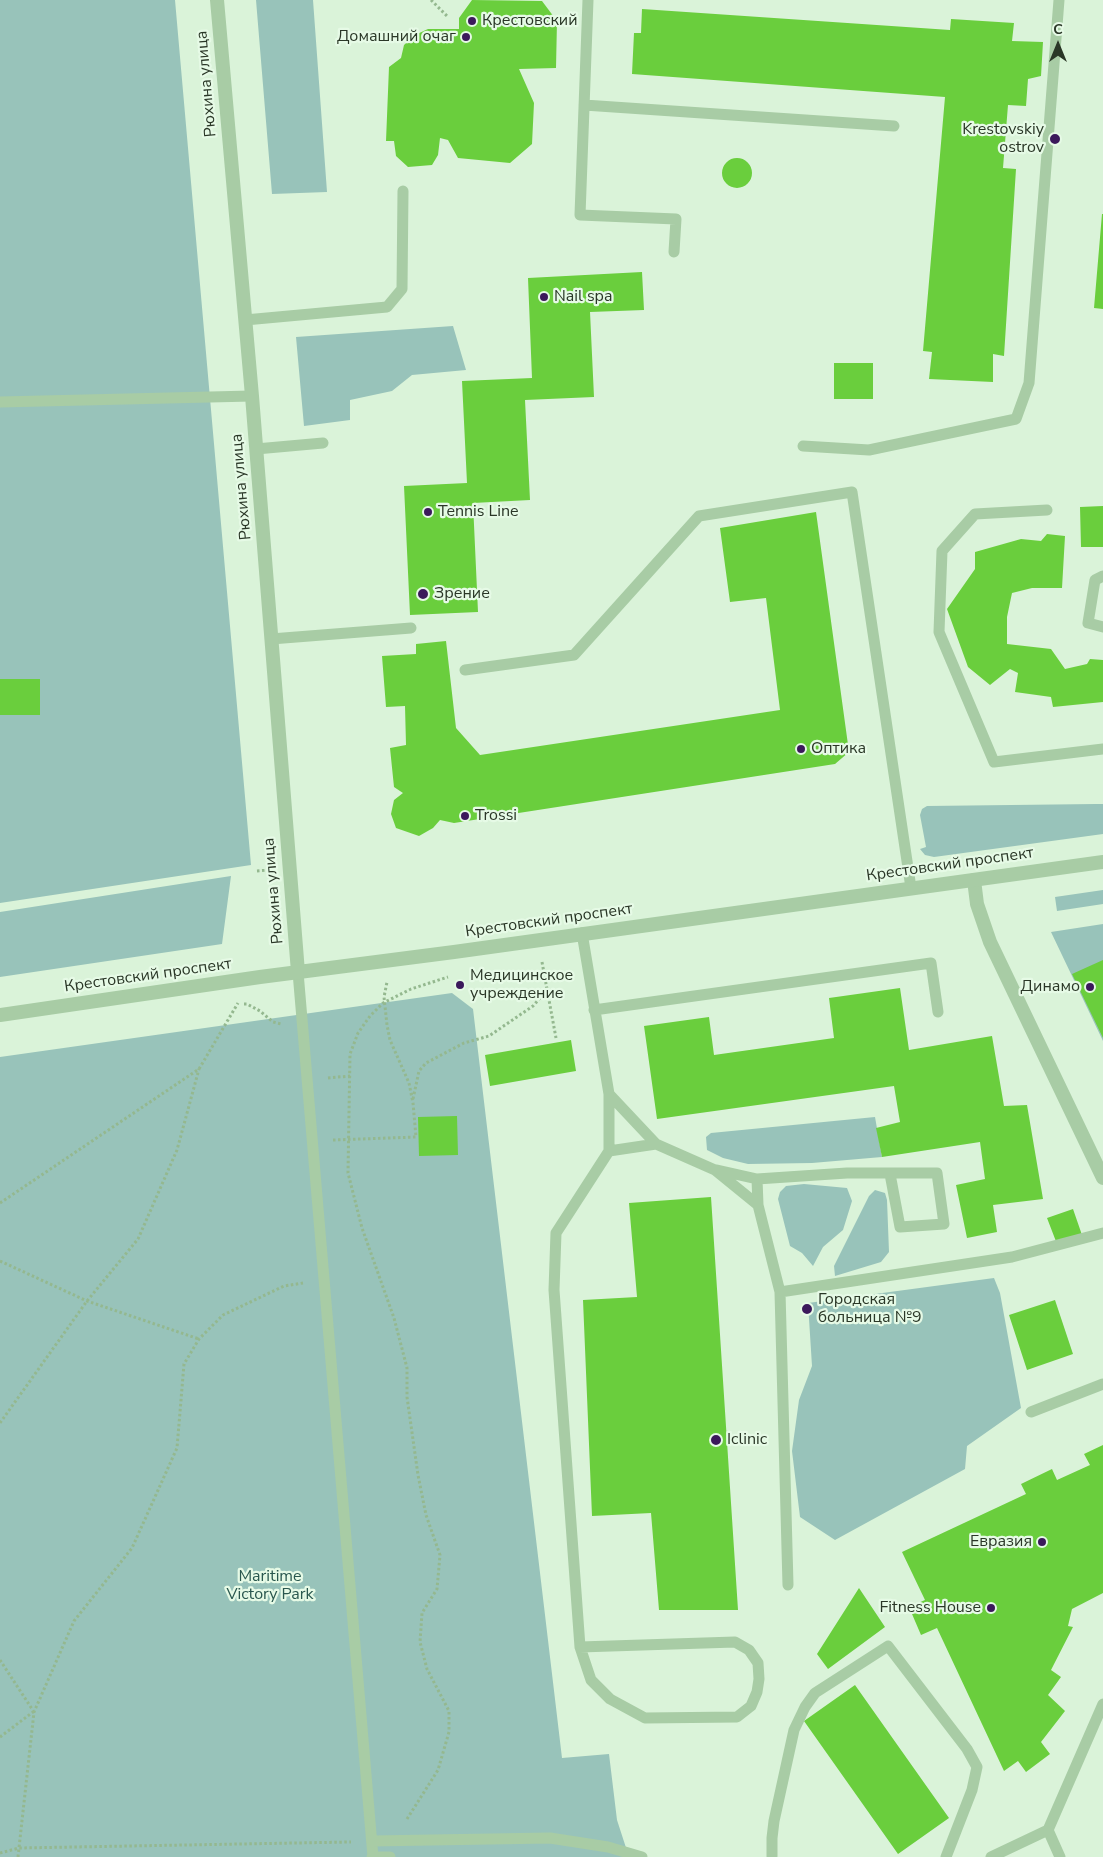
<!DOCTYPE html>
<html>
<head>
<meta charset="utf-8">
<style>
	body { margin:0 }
	#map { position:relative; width:1103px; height:1857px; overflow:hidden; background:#daf3d9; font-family:"Nunito Sans",sans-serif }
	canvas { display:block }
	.north { position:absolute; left:1033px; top:20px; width:50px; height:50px; -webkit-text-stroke:4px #e6fae6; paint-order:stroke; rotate:0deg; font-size:14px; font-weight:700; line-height:20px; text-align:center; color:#2a3727 }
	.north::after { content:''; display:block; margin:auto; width:18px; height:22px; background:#2a3727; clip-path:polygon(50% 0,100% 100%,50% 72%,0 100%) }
</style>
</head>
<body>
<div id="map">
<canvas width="1103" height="1857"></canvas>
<div class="north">С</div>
</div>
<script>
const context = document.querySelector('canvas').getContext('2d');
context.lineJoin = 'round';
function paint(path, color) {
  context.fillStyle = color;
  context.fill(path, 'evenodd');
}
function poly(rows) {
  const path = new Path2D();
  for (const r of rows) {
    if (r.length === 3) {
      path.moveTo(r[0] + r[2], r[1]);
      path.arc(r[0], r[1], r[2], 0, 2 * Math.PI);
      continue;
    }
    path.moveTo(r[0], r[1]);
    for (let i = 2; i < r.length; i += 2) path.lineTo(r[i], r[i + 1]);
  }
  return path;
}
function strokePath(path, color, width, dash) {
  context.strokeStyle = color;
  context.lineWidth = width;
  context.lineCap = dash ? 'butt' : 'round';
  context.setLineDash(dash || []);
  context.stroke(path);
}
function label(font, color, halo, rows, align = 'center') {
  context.font = font + ' "Nunito Sans",sans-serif';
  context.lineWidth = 4.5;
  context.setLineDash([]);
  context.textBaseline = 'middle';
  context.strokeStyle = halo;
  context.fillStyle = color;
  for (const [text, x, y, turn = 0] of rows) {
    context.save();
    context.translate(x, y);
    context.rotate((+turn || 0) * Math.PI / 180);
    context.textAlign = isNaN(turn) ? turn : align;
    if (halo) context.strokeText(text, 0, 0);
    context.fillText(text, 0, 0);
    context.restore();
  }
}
paint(poly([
	[0,0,175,0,251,865,0,903],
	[256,0,313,0,327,192,272,194],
	[453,326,466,370,412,375,392,391,350,400,350,420,304,426,296,337],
	[1096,804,1103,804,1103,834,934,857,925,855,920,849,926,847,920,815,922,809,927,806],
	[231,876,222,944,0,977,0,912],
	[1103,890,1103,904,1057,911,1055,897],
	[1103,924,1103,1041,1051,932],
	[452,993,473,1009,562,1758,609,1754,617,1820,629,1857,0,1857,0,1057],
	[875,1117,882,1157,812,1163,748,1164,723,1158,707,1150,706,1137,711,1133],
	[804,1184,847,1188,852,1201,843,1230,823,1247,813,1266,802,1253,790,1246,778,1199,780,1192,786,1186],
	[875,1190,885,1193,887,1200,889,1252,881,1262,835,1276,834,1266,869,1196],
	[994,1278,1000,1293,1021,1408,967,1446,965,1469,835,1540,800,1517,792,1451,799,1400,812,1366,808,1303]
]), '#98c3ba');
paint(poly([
	[472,0,542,1,557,21,556,68,519,69,534,103,532,144,510,163,458,158,448,140,440,138,438,155,432,165,408,167,396,156,394,141,386,141,389,67,401,58,404,45,415,35,428,29,459,29,459,18],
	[642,9,950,30,951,19,1014,23,1012,41,1043,42,1041,76,1028,79,1026,106,1008,105,1003,168,1016,169,1004,356,993,354,993,382,929,379,932,352,923,351,945,97,632,74,634,33,641,33],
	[737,173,15],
	[1102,214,1103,214,1103,309,1094,308],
	[642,272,644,310,590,312,594,397,525,400,530,500,473,503,478,612,410,615,404,486,467,483,462,381,532,378,528,278],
	[834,363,873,363,873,399,834,399],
	[1103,506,1103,547,1081,547,1080,507],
	[816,512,849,752,835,764,454,823,440,820,433,828,419,836,396,828,391,814,394,800,403,793,394,787,390,748,406,745,405,706,386,707,382,656,416,654,416,644,446,641,456,728,480,755,780,710,766,598,730,602,720,528],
	[1047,534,1065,536,1062,588,1032,588,1012,593,1007,617,1007,644,1051,649,1065,669,1087,664,1090,659,1103,660,1103,702,1053,707,1051,697,1015,692,1018,673,1010,669,990,685,968,667,947,609,975,569,975,552,1021,539,1041,541],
	[0,679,40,679,40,715,0,715],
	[1103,960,1103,1038,1072,974],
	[900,988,909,1050,992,1036,1004,1106,1027,1105,1043,1199,993,1205,997,1232,967,1238,956,1185,985,1179,980,1142,882,1157,876,1128,900,1122,894,1086,657,1119,644,1026,709,1017,714,1055,834,1038,829,998],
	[571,1040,576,1071,490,1086,485,1055],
	[457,1116,458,1155,419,1156,418,1117],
	[711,1197,738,1610,659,1610,651,1513,592,1516,583,1300,637,1297,629,1203],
	[1073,1209,1082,1235,1057,1244,1047,1218],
	[1055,1300,1073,1354,1027,1370,1009,1315],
	[1103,1445,1103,1593,1072,1609,1068,1626,1073,1627,1051,1670,1061,1677,1048,1695,1065,1711,1041,1742,1050,1754,1026,1772,1018,1761,1004,1771,937,1628,921,1635,909,1607,925,1600,902,1552,1026,1494,1021,1484,1052,1469,1057,1480,1090,1465,1084,1454],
	[859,1588,885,1627,828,1669,817,1654],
	[855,1685,949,1818,898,1854,804,1721]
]), '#6ace3d');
strokePath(poly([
	[431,0,448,17],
	[257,871,269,870],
	[542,962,556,1038],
	[244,1004,247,1004,260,1011,273,1022,281,1024],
	[328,1078,350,1076],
	[413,1099,419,1071,426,1063,464,1043,489,1036,533,1006,547,990],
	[333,1140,416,1137,413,1103,409,1083,390,1040,387,1025,384,997,387,982],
	[0,1203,199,1069,238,1003],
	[0,1261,87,1301,199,1339],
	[0,1423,87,1301,138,1239,177,1150,199,1069],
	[0,1660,34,1712],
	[0,1737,33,1712],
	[407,1819,438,1770,449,1732,449,1711,427,1669,420,1642,422,1613,437,1589,440,1555,426,1515,418,1475,407,1397,407,1368,394,1318,362,1228,348,1173,350,1054,358,1033,370,1016,383,1003,411,989,448,977],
	[0,1853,19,1848,351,1842],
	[18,1857,34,1712,74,1621,132,1548,177,1448,184,1364,199,1339,223,1315,284,1286,303,1283]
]), '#94b88f', 3, [2.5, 2.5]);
strokePath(poly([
	[588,0,580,215,676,219,674,252],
	[584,105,894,126],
	[245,320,387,307,402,289,403,191],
	[0,402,252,396],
	[803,446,869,450,1016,419,1029,383,1059,0],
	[256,449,323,443],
	[1047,510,975,514,942,551,939,632,994,762,1103,749],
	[1103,576,1095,580,1088,623,1103,627],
	[271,639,411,628],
	[465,670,574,655,699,516,852,492,911,888],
	[298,972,373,1857],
	[594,1010,931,963,938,1012],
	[609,1094,656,1144],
	[609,1151,656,1144,715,1170,758,1205,780,1292,788,1585],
	[717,1170,757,1179,847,1173,937,1173,944,1224,900,1227,890,1174],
	[757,1179,758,1205],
	[780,1292,1012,1257,1103,1233],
	[1031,1412,1103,1384],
	[580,1647,735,1642,749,1650,758,1663,759,1679,757,1692,751,1706,737,1717,645,1718,610,1699,591,1680,580,1647,554,1290,556,1233,609,1151,609,1094,582,933],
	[372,1841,550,1838,608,1847,642,1857],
	[772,1856,772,1838,774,1821,794,1730,805,1707,815,1693,888,1646,967,1749,977,1767,972,1790,946,1857],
	[372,1857,390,1857],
	[991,1857,1048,1830],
	[1060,1857,1048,1830,1103,1704]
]), '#a8cca5', 11);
strokePath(poly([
	[974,880,977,904,990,942,1103,1178]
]), '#a8cca5', 14);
strokePath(poly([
	[217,0,252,396,298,972],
	[0,1015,260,977,454,952,1103,862]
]), '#a8cca5', 14);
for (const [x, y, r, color] of [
	[472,21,5,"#3b195b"],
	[466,37,5,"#3b195b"],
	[1055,139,6,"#3b195b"],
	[544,297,5,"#3b195b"],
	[428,512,5,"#3b195b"],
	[423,594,6,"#3b195b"],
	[801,749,5,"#3b195b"],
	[465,816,5,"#3b195b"],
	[460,985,5,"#3b195b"],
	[1090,987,5,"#3b195b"],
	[807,1309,6,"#3b195b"],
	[716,1440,6,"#3b195b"],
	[1042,1542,5,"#3b195b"],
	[991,1608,5,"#3b195b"]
]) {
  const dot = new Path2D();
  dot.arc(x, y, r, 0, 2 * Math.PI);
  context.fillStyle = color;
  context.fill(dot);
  strokePath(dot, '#e6fae6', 2);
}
label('16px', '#2a3727', '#e6fae6', [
	["Крестовский",482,21],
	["Домашний очаг",456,37,"right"],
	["Krestovskiy",1044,130,"right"],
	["ostrov",1044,148,"right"],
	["Nail spa",554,297],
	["Tennis Line",438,512],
	["Зрение",434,594],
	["Оптика",811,749],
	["Trossi",475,816],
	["Медицинское",470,976],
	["учреждение",470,994],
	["Динамо",1080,987,"right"],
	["Городская",818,1300],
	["больница №9",818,1318],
	["Iclinic",727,1440],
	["Евразия",1032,1542,"right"],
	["Fitness House",981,1608,"right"]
], 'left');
label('16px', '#2a3727', '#e6fae6', [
	["Рюхина улица",207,84,-95],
	["Рюхина улица",242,487,-95],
	["Крестовский проспект",950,865,-8],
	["Рюхина улица",274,891,-95],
	["Крестовский проспект",549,921,-8],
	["Крестовский проспект",148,976,-8]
]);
label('16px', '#29574e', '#e6fae6', [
	["Maritime",270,1577],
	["Victory Park",270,1595]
]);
</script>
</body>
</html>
